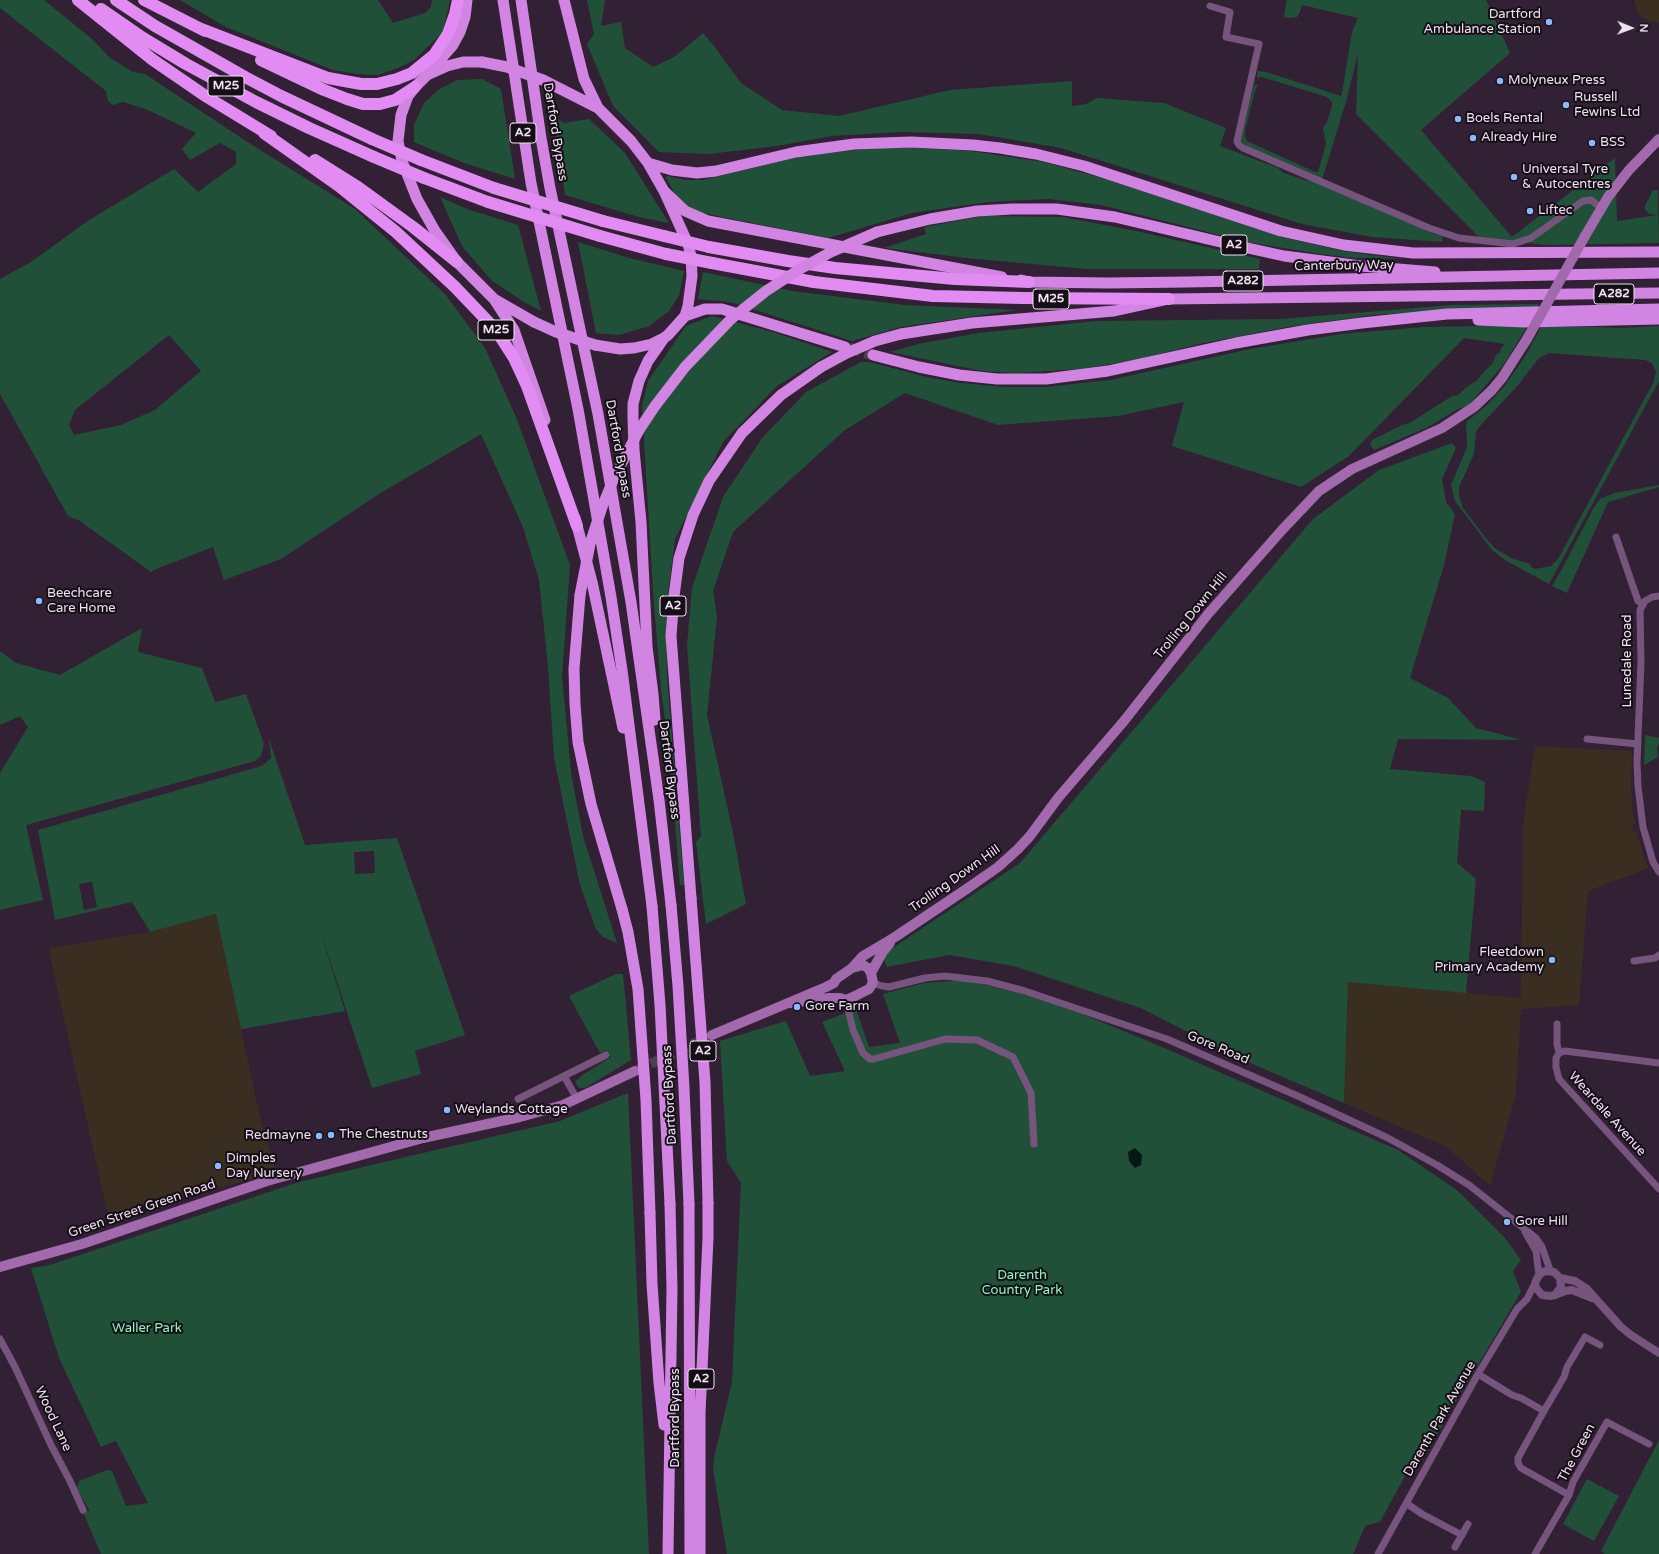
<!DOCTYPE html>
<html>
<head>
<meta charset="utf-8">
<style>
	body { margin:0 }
	#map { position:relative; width:1659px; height:1554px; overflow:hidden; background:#322135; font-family:"Varela Round",sans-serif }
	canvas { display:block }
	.north { position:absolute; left:1611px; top:8px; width:40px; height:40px; -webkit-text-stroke:3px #160e17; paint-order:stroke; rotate:91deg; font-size:11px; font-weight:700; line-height:16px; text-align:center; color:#eee2f0 }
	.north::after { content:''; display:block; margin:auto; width:14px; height:18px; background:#eee2f0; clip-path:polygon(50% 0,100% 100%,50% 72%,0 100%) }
</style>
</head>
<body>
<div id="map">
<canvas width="1659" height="1554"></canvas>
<div class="north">N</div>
</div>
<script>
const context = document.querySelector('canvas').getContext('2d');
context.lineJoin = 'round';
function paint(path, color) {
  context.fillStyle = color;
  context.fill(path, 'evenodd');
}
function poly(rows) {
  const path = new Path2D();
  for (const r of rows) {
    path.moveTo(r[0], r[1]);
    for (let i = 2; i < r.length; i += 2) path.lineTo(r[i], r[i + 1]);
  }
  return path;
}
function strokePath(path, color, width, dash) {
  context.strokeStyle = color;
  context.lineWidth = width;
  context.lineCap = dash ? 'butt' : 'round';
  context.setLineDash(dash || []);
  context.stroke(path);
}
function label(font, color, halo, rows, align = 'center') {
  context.font = font + ' "Varela Round",sans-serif';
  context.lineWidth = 4;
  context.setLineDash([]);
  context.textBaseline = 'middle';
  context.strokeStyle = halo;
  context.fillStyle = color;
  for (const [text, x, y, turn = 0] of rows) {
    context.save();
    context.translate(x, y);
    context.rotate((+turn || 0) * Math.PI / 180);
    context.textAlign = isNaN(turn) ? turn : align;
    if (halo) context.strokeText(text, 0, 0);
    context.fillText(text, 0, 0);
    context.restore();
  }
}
paint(poly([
	[1634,0,1659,0,1659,23,1646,20,1639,15],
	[1535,746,1632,751,1631,783,1633,815,1636,824,1632,825,1633,832,1637,831,1644,858,1649,868,1588,891,1579,1005,1521,1009,1516,1093,1490,1186,1447,1147,1344,1103,1348,982,1521,998,1523,823],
	[216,914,261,1122,277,1173,108,1215,50,957,49,948,150,932]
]), '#392e1f');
paint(poly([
	[0,0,44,0,92,39,110,58,133,72,145,74,249,143,355,209,445,294,485,348,516,417,570,565,562,676,571,773,583,836,617,943,603,937,596,929,580,885,554,758,548,667,539,580,523,527,481,434,379,494,281,559,224,580,213,547,156,569,151,572,80,521,68,516,0,394,0,279,31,262,89,220,174,169,198,192,236,164,236,152,220,143,190,160,182,149,196,133,148,110,123,102,113,105,108,101,106,91,0,8],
	[169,335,201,371,155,410,121,425,74,435,69,425,75,410],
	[180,0,378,0,393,23,425,13,431,7,432,0,450,0,443,32,414,60,398,68,378,75,357,74,333,70,226,27],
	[587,0,605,0,601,26,621,22,625,48,653,67,674,57,703,33,714,46,741,83,782,110,839,116,950,90,1072,81,1072,106,1086,104,1097,98,1164,103,1226,128,1220,146,1278,168,1284,173,1304,180,1313,181,1419,226,1426,231,1443,237,1442,242,1372,237,1302,224,1061,148,979,134,901,132,832,136,777,146,709,154,659,152,613,106,587,44,594,34],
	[1287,0,1486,0,1510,53,1421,130,1512,237,1615,158,1617,221,1658,215,1650,214,1645,210,1645,206,1653,190,1658,190,1659,243,1546,245,1480,238,1356,114,1358,53,1347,98,1322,180,1247,147,1240,140,1254,85,1258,84,1255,91,1245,130,1245,136,1247,141,1315,172,1318,172,1326,144,1323,128,1327,122,1332,106,1332,102,1327,97,1262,77,1259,77,1259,79,1257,77,1258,71,1266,72,1341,96,1342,93,1352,32,1358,18,1302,5,1300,12,1297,17,1290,18,1284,17],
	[482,79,501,89,515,179,464,163,414,142,414,125,424,103,438,90,457,80],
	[552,116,564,123,589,119,625,153,669,223,639,217,565,195],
	[878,148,918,148,971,151,1043,162,1110,180,1282,237,1343,251,1402,259,1355,258,1320,254,1247,242,1101,205,1048,199,988,202,912,213,828,238,702,213,685,207,678,199,666,178,667,176,686,180,703,180,790,159,826,153],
	[440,197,467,209,518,225,541,311,524,302,491,280,462,246],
	[984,216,1063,217,1136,231,1260,259,1259,269,1087,269,976,259,884,248,926,234,924,227],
	[578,242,629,258,684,271,679,295,669,311,649,326,619,335,596,333],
	[703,272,792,291,905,305,1017,310,901,327,852,341,730,302,698,299],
	[1539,304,1536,308,1459,310,1373,315,1287,327,1199,344,1135,360,1081,369,1017,373,982,371,890,352,918,344,979,333,1097,321,1281,319,1452,305],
	[712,316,773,332,832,352,777,386,723,442,675,539,666,610,667,676,684,885,680,885,669,747,661,691,653,591,642,406,648,381,686,326],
	[1500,324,1528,325,1504,364,1468,406,1458,409,1426,428,1374,450,1370,445,1372,440,1402,425,1410,423,1452,396,1458,395,1468,386,1476,381,1484,372,1493,363,1496,355,1501,352,1500,350,1505,344,1464,338,1349,456,1301,487,1172,446,1184,402,1118,416,998,425,905,393,845,430,733,532,713,591,717,617,707,715,733,833,746,904,706,924,696,842,701,836,687,645,692,588,723,497,763,437,806,392,861,362,870,362,926,377,961,383,1007,387,1045,387,1110,380,1250,349,1341,334,1423,327,1485,326],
	[1659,326,1659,381,1549,584,1505,560,1492,550,1455,501,1451,485,1467,447,1466,422,1487,405,1503,388,1526,355,1541,327,1596,327,1619,328],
	[1549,353,1645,360,1652,363,1656,372,1653,383,1558,559,1551,566,1535,569,1531,567,1530,564,1511,558,1496,549,1488,541,1463,508,1459,496,1459,487,1474,454,1476,432,1478,428,1519,384,1539,358],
	[1452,443,1456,448,1442,479,1446,502,1455,514,1444,565,1410,678,1448,698,1476,728,1522,740,1398,739,1390,769,1471,776,1485,782,1484,811,1461,810,1457,863,1476,879,1466,993,1348,982,1344,1103,1236,1057,1141,1008,1014,966,949,955,887,967,882,955,1020,863,1313,519,1379,470],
	[1659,485,1659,487,1608,502,1567,593,1552,586,1563,567,1593,509,1600,499,1615,493],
	[142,628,138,652,202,668,215,702,246,694,264,744,261,756,255,761,26,825,43,900,0,910,0,773,28,727,20,716,0,725,0,651,16,663,60,675],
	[1645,735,1659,738,1659,743,1657,749,1658,757,1644,765],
	[269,739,305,845,397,838,465,1035,415,1051,421,1074,372,1088,318,924,345,1011,241,1029,216,914,150,932,132,902,55,920,38,830,262,766,271,758],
	[374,851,375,873,355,874,354,852],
	[92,882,97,907,84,910,79,884],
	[616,974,623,974,631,1060,585,1088,579,1088,575,1082,581,1076,611,1057,607,1050,600,1053,569,996],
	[966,980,1030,996,1082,1014,1148,1041,1398,1150,1458,1191,1505,1238,1521,1260,1513,1271,1521,1292,1417,1468,1411,1465,1380,1522,1365,1526,1353,1554,727,1554,713,1469,714,1458,732,1382,741,1183,727,1161,720,1041,786,1021,810,1076,845,1071,822,1022,856,1009,869,1047,900,1043,883,994,924,983],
	[628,1093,649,1554,101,1554,83,1512,90,1511,79,1493,77,1487,79,1481,107,1470,112,1471,126,1506,148,1503,116,1441,101,1447,59,1358,31,1268,50,1265,299,1182,560,1121],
	[1659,1440,1659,1554,1605,1554,1601,1551],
	[1587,1479,1619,1496,1594,1541,1563,1524]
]), '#215039');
paint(poly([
	[1135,1148,1142,1155,1141,1165,1135,1168,1129,1161,1128,1152]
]), '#071618');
strokePath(poly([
	[637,1070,708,1037]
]), '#4e3e51', 10, [10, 5]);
strokePath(poly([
	[849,348,873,355]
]), '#4e3e51', 11, [11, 5.5]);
strokePath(poly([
	[1210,6,1230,12,1226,37,1259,44,1237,141,1239,145,1243,148,1429,228,1459,238,1513,244,1531,238,1583,201,1591,200,1601,208],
	[1616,537,1638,601,1642,604],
	[1659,596,1652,597,1645,601,1640,610,1641,662,1637,763,1638,786,1643,827,1653,862,1659,872],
	[1587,739,1638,744],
	[1634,961,1655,958,1659,955],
	[873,983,882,986,889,987,925,978,945,976,987,981,1025,991,1167,1039,1300,1097,1388,1138,1437,1165,1469,1185,1536,1238,1542,1247,1550,1270],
	[846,1000,853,1030,863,1053,870,1059,874,1059,945,1039,977,1040,1013,1057,1031,1093,1034,1144],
	[1557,1024,1557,1044,1559,1053,1556,1058,1556,1067,1559,1079,1659,1189],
	[1559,1053,1565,1051,1659,1063],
	[564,1076,577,1099],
	[518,1099,606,1055],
	[1525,1232,1536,1251,1539,1275],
	[0,1339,15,1367,51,1445,70,1481,83,1510],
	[1478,1374,1512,1395,1521,1398,1544,1411,1518,1458,1518,1463,1521,1468,1569,1495,1535,1554],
	[1544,1411,1564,1377,1567,1367,1585,1337,1600,1345],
	[1569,1495,1573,1482,1607,1422,1649,1444],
	[1406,1503,1422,1514,1462,1535],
	[1455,1547,1468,1524],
	[1378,1554,1478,1374,1517,1309,1527,1299,1535,1283]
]), '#76547d', 7);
strokePath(poly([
	[1560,1278,1575,1281,1586,1288,1621,1327,1631,1335,1659,1353],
	[1555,1295,1561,1287,1560,1278,1554,1272,1545,1271,1539,1275,1535,1283,1536,1288,1542,1295,1550,1296,1555,1295,1565,1291,1572,1290,1592,1298]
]), '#76547d', 8);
strokePath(poly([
	[1585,236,1608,197,1629,170,1659,139],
	[852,968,863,956,895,937,968,888,998,867,1018,849,1030,836,1058,798,1124,721,1208,614,1282,530,1319,491,1352,469,1442,428,1474,407,1492,390,1502,378,1527,339],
	[871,973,882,953,890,943],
	[712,1035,826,987,834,983,836,979,852,968,863,965,868,968,871,973,873,983,869,989,851,998,846,1000,840,998,829,998,790,1003],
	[0,1267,82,1244,267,1181,423,1138,520,1117,563,1105,635,1071]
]), '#a26aac', 10);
strokePath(poly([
	[503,0,531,183,578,409,611,597,622,670,652,906],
	[521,0,541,138,550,188,598,414,631,602,659,800,671,905],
	[564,0,584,79,598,108],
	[482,62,463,62,447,66,427,75,415,87,408,96,401,115,398,141,402,161,417,199,435,231,457,262,494,299,534,322],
	[431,70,453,45,460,32,465,17,467,0],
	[543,80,598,108,631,141,648,163,664,191,688,244,691,256,692,276,688,306,685,316,668,335,664,338,652,344,634,348,620,349,595,345],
	[648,163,672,170,697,173,716,171,796,152,854,144,911,142,973,145,1000,148,1036,154,1084,166,1281,231,1344,245,1413,253,1659,252],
	[664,191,685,211,708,221,1002,277],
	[877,232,930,219,977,211,1012,209,1057,209,1115,217,1216,241,1284,256,1361,266,1435,272],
	[1021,280,1029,282,1109,283,1187,282,1659,273],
	[494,299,514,330,545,420],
	[685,316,705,309,722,309,845,347],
	[1478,320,1525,322,1659,319],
	[901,334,972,323,1114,311,1169,299,1659,293],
	[873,355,919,367,959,375,997,379,1046,379,1108,371,1236,343,1308,330,1362,323,1447,314,1659,309],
	[575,518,592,582,623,728],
	[580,595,574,669,575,704,578,742,591,804,622,909],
	[655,720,653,694,647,647,641,522,634,450,633,417,633,404,639,381,648,361,664,338],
	[691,898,671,636,674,596,679,558,693,515,709,481,742,433,781,395,821,367],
	[689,1204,690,1554],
	[650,1213,652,1284,659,1383,664,1425],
	[668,1554,672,1289,670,1204],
	[700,1554,700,1413,708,1238,708,1203]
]), '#d284e2', 11);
strokePath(poly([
	[78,0,153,60,207,97,271,136],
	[116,0,155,26,245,77,281,96,372,139],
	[144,0,205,31],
	[101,9,143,38,186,64,256,102,309,128,374,157],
	[199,28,328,78,361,84,377,84,397,79,412,73,434,55,448,34,455,14,458,0],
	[261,60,324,90,347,99,363,104,380,104,395,100,415,87],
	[264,133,339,186,396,232,455,287,496,330,514,358,527,386,577,526],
	[315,160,358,187,413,227,457,262],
	[421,160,494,188],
	[424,178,488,202],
	[603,221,664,236],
	[600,236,666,254],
	[709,247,788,261,835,268,955,279,1029,282],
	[712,263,814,282,933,296,1023,298,1169,299]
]), '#e28bf3', 12);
strokePath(poly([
	[1527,339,1585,236]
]), '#a26aac', 10);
strokePath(poly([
	[482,62,507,67,543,80],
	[534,322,556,332,595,345],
	[821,367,847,353,875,341,901,334],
	[580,595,590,544,602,507,614,478,639,430,655,406,685,367,731,319,766,291,800,269,831,252,877,232],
	[691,898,705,1082,708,1203],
	[671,905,678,986,684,1088,689,1204],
	[652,906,660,1005,670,1204],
	[622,909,628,932,638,989,646,1100,650,1213]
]), '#d284e2', 11);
strokePath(poly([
	[372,139,421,160],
	[374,157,424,178],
	[494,188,603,221],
	[488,202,600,236],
	[664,236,709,247],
	[666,254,712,263]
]), '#e28bf3', 12);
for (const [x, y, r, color] of [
	[1549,22,4,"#8cb9fc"],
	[1500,81,4,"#8cb9fc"],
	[1566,105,4,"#8cb9fc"],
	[1458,119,4,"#8cb9fc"],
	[1473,138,4,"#8cb9fc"],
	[1592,143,4,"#8cb9fc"],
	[1514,177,4,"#8cb9fc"],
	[1530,211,4,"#8cb9fc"],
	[39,601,4,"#8cb9fc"],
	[1552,960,4,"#8cb9fc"],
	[797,1007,4,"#8cb9fc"],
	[447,1110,4,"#8cb9fc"],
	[331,1135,4,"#8cb9fc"],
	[319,1136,4,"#8cb9fc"],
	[218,1166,4,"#8cb9fc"],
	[1507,1222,4,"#8cb9fc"]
]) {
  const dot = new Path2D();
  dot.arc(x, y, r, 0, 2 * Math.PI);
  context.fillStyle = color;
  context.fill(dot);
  strokePath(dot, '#160e17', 1.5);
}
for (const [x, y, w] of [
	[226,86,36],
	[523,133,26],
	[1234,245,26],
	[1243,281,40],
	[1614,294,40],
	[1051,299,36],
	[496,330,36],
	[673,606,26],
	[703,1051,26],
	[701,1379,26]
]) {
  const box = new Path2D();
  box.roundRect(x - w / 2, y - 10, w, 20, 3);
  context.fillStyle = '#160e17';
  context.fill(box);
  strokePath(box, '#eee2f0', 1);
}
label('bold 12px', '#eee2f0', null, [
	["M25",226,86],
	["A2",523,133],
	["A2",1234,245],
	["A282",1243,281],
	["A282",1614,294],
	["M25",1051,299],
	["M25",496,330],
	["A2",673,606],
	["A2",703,1051],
	["A2",701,1379]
]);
label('13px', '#eee2f0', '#160e17', [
	["Dartford",1541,15,"right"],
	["Ambulance Station",1541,30,"right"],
	["Molyneux Press",1508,81],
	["Russell",1574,98],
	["Fewins Ltd",1574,113],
	["Boels Rental",1466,119],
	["Already Hire",1481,138],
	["BSS",1600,143],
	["Universal Tyre",1522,170],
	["& Autocentres",1522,185],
	["Liftec",1538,211],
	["Beechcare",47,594],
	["Care Home",47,609],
	["Fleetdown",1544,953,"right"],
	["Primary Academy",1544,968,"right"],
	["Gore Farm",805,1007],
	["Weylands Cottage",455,1110],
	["The Chestnuts",339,1135],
	["Redmayne",311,1136,"right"],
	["Dimples",226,1159],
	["Day Nursery",226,1174],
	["Gore Hill",1515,1222]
], 'left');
label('13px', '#eee2f0', '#160e17', [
	["Dartford Bypass",555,132,81],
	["Canterbury Way",1344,266,-1],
	["Dartford Bypass",618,449,80],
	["Trolling Down Hill",1191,616,-51],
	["Lunedale Road",1628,661,-90],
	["Dartford Bypass",669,770,83],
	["Trolling Down Hill",955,879,-35],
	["Gore Road",1218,1048,23],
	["Dartford Bypass",670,1095,-93],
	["Weardale Avenue",1607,1114,48],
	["Green Street Green Road",142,1209,-19],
	["Dartford Bypass",676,1418,-90],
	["Wood Lane",53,1419,65],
	["Darenth Park Avenue",1440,1419,-60],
	["The Green",1577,1453,-62]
]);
label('13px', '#84fbbe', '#160e17', [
	["Darenth",1022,1276],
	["Country Park",1022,1291],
	["Waller Park",147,1329]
]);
</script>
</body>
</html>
